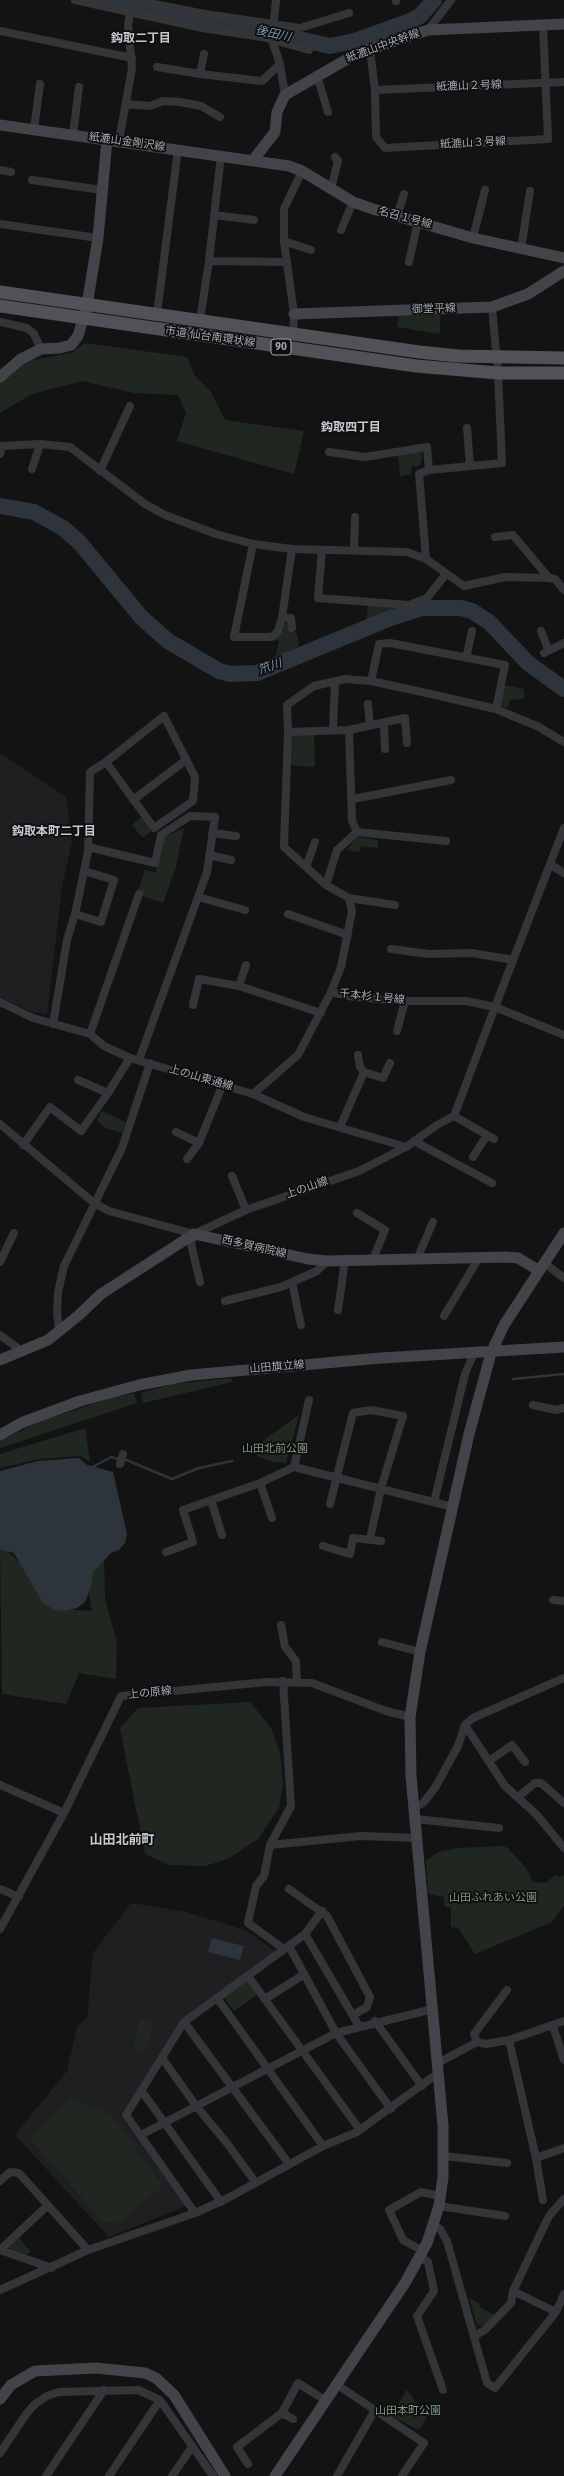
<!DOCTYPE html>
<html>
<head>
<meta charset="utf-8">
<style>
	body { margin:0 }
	canvas { display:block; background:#131314 }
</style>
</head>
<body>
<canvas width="564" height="2476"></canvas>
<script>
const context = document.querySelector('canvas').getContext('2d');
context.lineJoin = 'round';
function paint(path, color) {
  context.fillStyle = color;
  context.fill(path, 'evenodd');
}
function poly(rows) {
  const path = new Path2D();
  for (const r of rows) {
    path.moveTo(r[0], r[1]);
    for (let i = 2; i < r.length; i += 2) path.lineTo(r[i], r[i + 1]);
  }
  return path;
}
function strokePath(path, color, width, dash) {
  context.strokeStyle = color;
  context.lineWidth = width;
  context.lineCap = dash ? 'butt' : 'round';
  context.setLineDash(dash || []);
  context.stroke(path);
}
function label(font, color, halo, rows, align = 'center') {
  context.font = font + ' "Fira Sans","Noto Sans JP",sans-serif';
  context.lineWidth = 3.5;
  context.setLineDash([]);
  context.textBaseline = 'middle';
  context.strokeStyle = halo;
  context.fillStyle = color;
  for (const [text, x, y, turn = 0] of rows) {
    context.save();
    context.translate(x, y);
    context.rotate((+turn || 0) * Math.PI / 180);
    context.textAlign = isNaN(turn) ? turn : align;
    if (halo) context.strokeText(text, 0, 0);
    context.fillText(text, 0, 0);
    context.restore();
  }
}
paint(poly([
	[0,753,66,797,72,841,62,887,47,1014,30,1011,0,997],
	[131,1903,186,1912,245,1930,277,1952,184,2019,121,2116,186,2206,109,2237,15,2135,67,2071,77,2026,87,2019,93,1953]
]), '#1f1f21');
paint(poly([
	[440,315,440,334,397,327,399,316],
	[85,343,187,357,195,376,211,392,225,420,304,431,294,474,177,441,186,413,178,395,134,393,82,381,32,394,0,413,0,381,27,361,72,353],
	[421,451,422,459,419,466,412,466,411,474,400,476,398,454],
	[368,605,398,607,397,614,366,622],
	[288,623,291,630,297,634,299,646,275,659,279,641,275,639,283,624],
	[504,685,524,689,524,699,510,700,507,708,500,705],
	[290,735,314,735,315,767,289,765],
	[142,816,153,829,144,837,141,836,132,825],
	[184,828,176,867,163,903,137,894,145,870,156,872,163,838],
	[357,837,378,840,378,848,361,846,360,852,347,850],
	[102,1111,126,1122,122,1133,105,1128,97,1120],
	[231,1378,232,1382,143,1403,141,1393,174,1384],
	[134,1393,137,1403,0,1448,0,1441,39,1422,111,1398],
	[299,1415,286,1463,273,1462,257,1456,256,1449,264,1440],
	[85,1428,90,1462,80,1456,39,1459,0,1468,0,1454],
	[0,1545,74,1610,92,1611,84,1562,104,1553,105,1599,117,1643,116,1679,79,1673,66,1704,2,1694],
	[250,1702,271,1728,280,1753,283,1785,279,1808,258,1839,228,1859,205,1866,170,1865,145,1854,120,1728,138,1708],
	[502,1846,508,1848,526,1868,533,1882,545,1883,556,1875,559,1877,564,1875,564,1906,552,1922,475,1954,458,1928,451,1927,451,1907,445,1907,444,1897,428,1894,426,1861,438,1852,458,1848],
	[248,1979,258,1994,234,2011,223,1996],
	[140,2020,153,2023,145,2053,133,2050],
	[69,2098,111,2114,163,2186,118,2223,103,2222,30,2138],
	[19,2238,31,2252,25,2255,11,2251,9,2247],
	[469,2298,480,2304,480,2307,494,2315,486,2326,477,2325],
	[407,2390,427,2418,419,2430,391,2416]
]), '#202721');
paint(poly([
	[79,1458,87,1465,113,1472,127,1534,125,1543,119,1550,111,1553,93,1572,91,1587,85,1602,77,1608,64,1611,53,1609,43,1603,14,1553,0,1550,0,1471,38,1461],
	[212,1938,244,1946,240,1960,208,1952]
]), '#2d343c');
strokePath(poly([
	[513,1379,564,1374],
	[124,1459,172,1479,199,1468,232,1461],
	[91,1468,111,1457,119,1459]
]), '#2d343c', 2.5);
strokePath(poly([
	[102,0,199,21,233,24,330,46,355,41,410,21,420,16,434,0],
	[0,506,34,512,63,528,80,543,141,617,168,641,219,671,230,674,257,673,388,619,422,608,461,608,472,611,489,622,528,663,564,689]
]), '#2d343c', 16);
strokePath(poly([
	[75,0,202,28,262,37,309,50],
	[134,0,205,14,300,28,349,13],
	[276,0,272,40,280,64,285,95],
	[396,0,396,1],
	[428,30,451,0],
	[0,31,132,58],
	[370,50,375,90,376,137,385,148,548,139,543,25],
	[157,67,200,74,262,81,280,64],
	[200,74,204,54],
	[317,76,328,112],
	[375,90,564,82],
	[126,104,150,106,163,101,180,102,201,106,220,117],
	[34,129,40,84],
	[73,135,79,87],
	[119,141,132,68,128,26,132,0],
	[0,170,11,172],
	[32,180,102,190],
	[331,189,338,161,335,157],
	[214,215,254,220],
	[397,216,404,194],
	[0,224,98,238],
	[341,230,353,202],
	[473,238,485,190],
	[284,241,311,250],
	[521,249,530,191],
	[209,261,287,262],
	[409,262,418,221],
	[157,314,178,149],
	[200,320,209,261,221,155],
	[0,322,27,328,34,334,41,349],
	[293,334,294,314,284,241,284,209,302,171],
	[467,428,470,466],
	[0,446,40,444,70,447,145,504,165,515,216,534,253,544,292,549,407,552,426,559,464,586,505,577,549,578,555,579,564,590],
	[329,452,365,457,427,447,429,470],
	[0,454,2,446],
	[32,469,40,444],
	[100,471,130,406],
	[495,537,513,535,549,578],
	[253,544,234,637,272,637,278,631,282,618,292,549],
	[322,550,318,598,409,605,427,598,446,574],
	[354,550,355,517],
	[426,559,419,474,429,470,502,463,498,373,492,307],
	[282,618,291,618,292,628],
	[541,631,548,649],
	[544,653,564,643],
	[466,658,472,631],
	[371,681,379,644,390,643,505,665,496,709],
	[368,704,370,726],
	[384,723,385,749],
	[333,730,335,682],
	[349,730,352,821,357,832],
	[288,732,349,730,405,718,407,743],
	[353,799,451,780],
	[133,800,186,760],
	[212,833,236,836],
	[88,847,155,863,161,835,190,816,215,817,207,872,139,1060],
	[209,855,231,860],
	[551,865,564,873],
	[306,867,315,842],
	[326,885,284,847,288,732,287,705,314,686,345,679,371,681,431,694,496,709,539,727,564,742],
	[198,897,245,910],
	[349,898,395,905],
	[75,914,101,922,114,880,84,871],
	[288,914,348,935],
	[391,949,429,954,472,953,513,960],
	[239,986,246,965],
	[331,992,341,967,352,911,349,898,326,885,337,850,357,832,446,841],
	[0,1002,33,1018,90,1034,104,1046,130,1058,253,1094,304,1117,406,1147],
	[193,1005,199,979,239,986,321,1013],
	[53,1024,67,940,75,914,88,852,90,772,106,762,154,828,193,801,195,777,164,716,106,762],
	[397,1031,405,1001],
	[90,1034,139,894],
	[358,1055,360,1067,364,1072],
	[78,1080,108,1093],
	[253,1094,298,1055,331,992,354,997,405,1001,466,1001,495,1007,564,828],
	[454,1116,494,1139],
	[0,1124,94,1203,109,1211,194,1234],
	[340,1127,364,1072,383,1078,390,1063],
	[176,1132,199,1143],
	[414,1141,492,1183],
	[23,1145,50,1107,81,1131,108,1093,130,1058],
	[473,1157,487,1135],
	[187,1159,199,1143,223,1084],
	[232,1176,246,1210],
	[357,1213,385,1230,373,1259],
	[194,1234,246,1210,359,1171,406,1147,437,1125,454,1116,495,1007,564,1035],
	[194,1234,191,1244,200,1282],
	[417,1259,433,1222],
	[0,1262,14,1233],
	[543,1262,564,1278],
	[292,1282,301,1325],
	[225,1301,281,1287,317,1271,327,1261],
	[338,1310,345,1260],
	[444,1316,480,1256],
	[59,1330,57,1311,58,1292,64,1266,122,1148,150,1063],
	[0,1335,23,1352],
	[533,1405,556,1410,564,1408],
	[120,1464,123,1454],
	[294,1467,309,1400],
	[260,1483,272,1518],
	[211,1500,222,1535],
	[434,1502,465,1374,474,1353],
	[330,1504,353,1413,371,1410,403,1416,381,1488,370,1539],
	[323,1546,350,1554,353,1538,381,1541],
	[166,1552,193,1542,183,1510,260,1483,294,1467,453,1507],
	[553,1600,564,1601],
	[281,1625,285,1647,296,1661,297,1682],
	[382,1642,420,1652],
	[283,1681,291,1806,270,1845,264,1876,256,1886,248,1923,284,1949],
	[465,1725,505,1786,537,1815,564,1848],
	[489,1761,512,1745,525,1762],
	[0,1785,64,1813],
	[518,1797,535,1783,541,1783,564,1803],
	[415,1807,423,1803,435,1788,458,1746,465,1725,473,1718,564,1678],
	[416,1819,499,1828],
	[270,1845,361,1836,417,1838],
	[0,1889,19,1897],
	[289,1889,327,1916,370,1997,367,2007,353,2015],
	[0,1929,64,1813,121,1696,267,1682,312,1683,386,1711,410,1717],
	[305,1934,359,2026],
	[289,1946,336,2033,391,2109],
	[248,1976,360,2130],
	[217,1998,323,2146],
	[265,1999,303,1975],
	[375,2021,422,2086],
	[184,2022,289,2164],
	[553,2026,564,2060],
	[509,2040,536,2158,543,2200],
	[477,2042,474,2034,507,1990],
	[162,2058,197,2107,226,2142,256,2183],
	[438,2063,477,2042,486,2044,509,2040,564,2021],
	[141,2090,221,2202],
	[141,2135,336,2033,433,2009],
	[443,2156,507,2163],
	[536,2158,564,2148],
	[0,2181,10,2172,19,2173,88,2250],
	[47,2206,0,2250,52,2268],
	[439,2206,505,2216],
	[195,2213,126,2115,184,2022,305,1934,322,1911],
	[433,2225,440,2229,447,2241,487,2383,495,2388,556,2312,564,2294],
	[423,2251,403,2240,389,2210,421,2192,440,2196],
	[420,2257,428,2262,434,2291,417,2316,443,2390],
	[0,2290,88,2250,195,2213,226,2199,323,2146,357,2132,438,2073],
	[556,2312,513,2291,549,2216,564,2199],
	[474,2336,485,2330,511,2303,513,2291],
	[336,2384,424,2443,402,2476],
	[282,2413,293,2419],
	[0,2453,27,2413,35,2404,47,2396,59,2392,138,2390,160,2400,213,2476],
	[248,2464,237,2447,282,2413,298,2383,325,2400],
	[46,2476,104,2390],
	[109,2476,160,2400],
	[172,2476,192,2447],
	[337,2476,375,2410]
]), '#343539', 8);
strokePath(poly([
	[0,125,289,166,302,171,353,202,373,209,473,238,564,258],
	[254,159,275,132,277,112,285,95,356,54,428,30,564,24],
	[294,314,492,307,528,294,564,271],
	[0,377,21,359,41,349,60,348,71,345,78,336,87,305,98,238,107,140],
	[0,1360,48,1340,79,1315,101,1294,194,1234,308,1259,327,1261,506,1257,518,1258,538,1270],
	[0,1435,21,1423,80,1401,139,1385,191,1375,381,1358,564,1347],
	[0,2399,11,2385,35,2371,96,2368,145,2373,156,2378,174,2395,225,2476],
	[275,2476,405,2283,427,2243,439,2206,443,2177,443,2126,411,1776,410,1717,420,1652,469,1434,491,1353,504,1325,564,1233]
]), '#434449', 11);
strokePath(poly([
	[0,292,419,352,458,356,564,358],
	[0,306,416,366,498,373,564,373]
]), '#515258', 13);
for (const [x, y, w] of [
	[281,347,20]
]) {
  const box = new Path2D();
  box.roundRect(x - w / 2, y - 8, w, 16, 3);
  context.fillStyle = '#0e0e0f';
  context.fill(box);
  strokePath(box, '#a6a9b4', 1);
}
label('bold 10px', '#a6a9b4', null, [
	["90",281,347]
]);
label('11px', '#a6a9b4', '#0e0e0f', [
	["紙漉山中央幹線",383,46,-20],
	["紙漉山２号線",469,86,-2],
	["紙漉山金剛沢線",127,142,8],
	["紙漉山３号線",473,143,-3],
	["名召１号線",405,218,15],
	["御堂平線",434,309,-2],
	["市道 仙台南環状線",210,337,8],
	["千本杉１号線",372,997,6],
	["上の山東通線",201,1078,16],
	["上の山線",307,1188,-19],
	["西多賀病院線",254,1247,13],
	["山田旗立線",277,1367,-5],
	["上の原線",150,1693,-6]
]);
label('11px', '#7e9d83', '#0e0e0f', [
	["山田北前公園",275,1449],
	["山田ふれあい公園",493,1898],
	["山田本町公園",408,2411]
]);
label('italic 12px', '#7f94ac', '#0e0e0f', [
	["後田川",273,34,13],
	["笊川",270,667,-20]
]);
label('bold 12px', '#c6c8d0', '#0e0e0f', [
	["鈎取二丁目",141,39],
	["鈎取四丁目",351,428],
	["鈎取本町二丁目",54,832]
]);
label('bold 13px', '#c6c8d0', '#0e0e0f', [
	["山田北前町",122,1840]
]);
</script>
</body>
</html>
